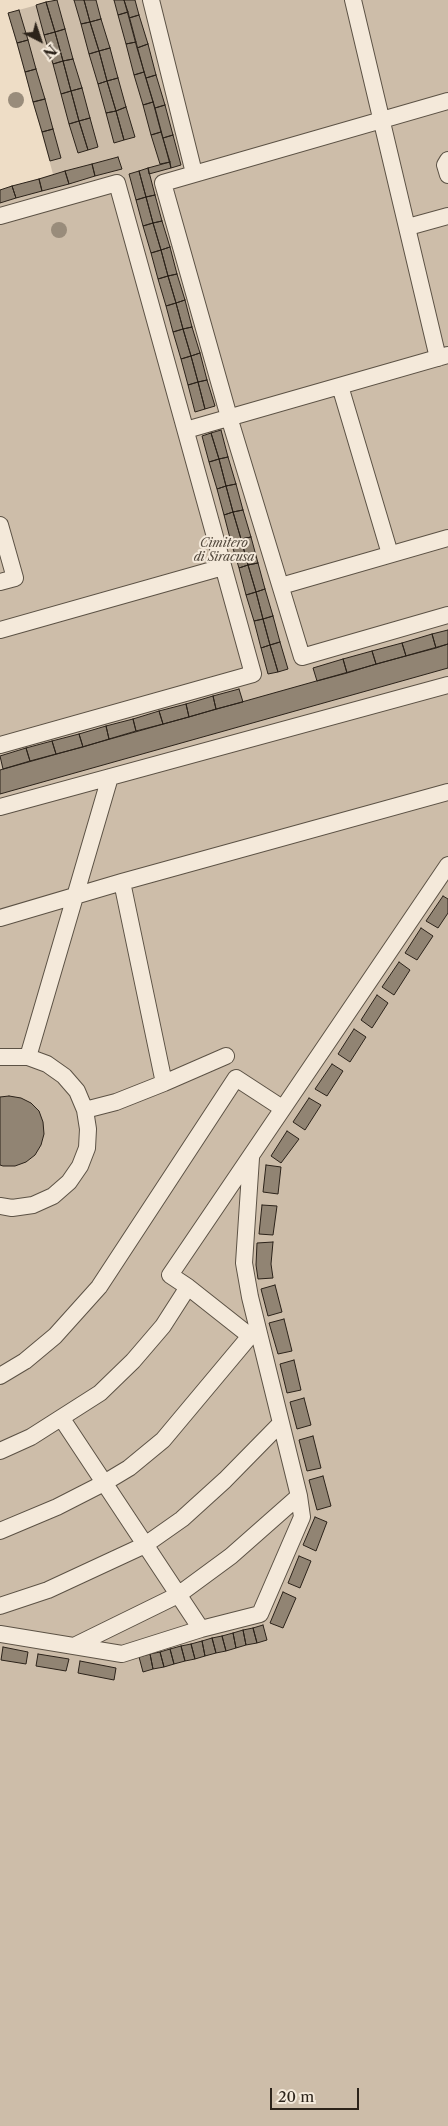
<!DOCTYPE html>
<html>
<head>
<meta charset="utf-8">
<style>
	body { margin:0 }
	#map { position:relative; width:448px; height:2126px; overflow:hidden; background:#eeddc6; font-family:"Libre Caslon Text",serif }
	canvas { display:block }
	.north { position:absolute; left:15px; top:15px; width:50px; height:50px; -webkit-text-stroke:4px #f4e9da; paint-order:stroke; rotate:139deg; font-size:14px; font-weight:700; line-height:20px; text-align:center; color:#2c231a }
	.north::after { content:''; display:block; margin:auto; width:18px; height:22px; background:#2c231a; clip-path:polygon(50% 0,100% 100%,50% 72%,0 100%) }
	.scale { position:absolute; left:270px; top:2088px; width:89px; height:22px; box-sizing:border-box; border:2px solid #2c231a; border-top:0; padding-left:6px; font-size:15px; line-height:18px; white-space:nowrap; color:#2c231a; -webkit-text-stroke:4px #f4e9da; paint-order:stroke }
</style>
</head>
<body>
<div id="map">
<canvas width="448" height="2126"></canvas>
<div class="north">N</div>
<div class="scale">20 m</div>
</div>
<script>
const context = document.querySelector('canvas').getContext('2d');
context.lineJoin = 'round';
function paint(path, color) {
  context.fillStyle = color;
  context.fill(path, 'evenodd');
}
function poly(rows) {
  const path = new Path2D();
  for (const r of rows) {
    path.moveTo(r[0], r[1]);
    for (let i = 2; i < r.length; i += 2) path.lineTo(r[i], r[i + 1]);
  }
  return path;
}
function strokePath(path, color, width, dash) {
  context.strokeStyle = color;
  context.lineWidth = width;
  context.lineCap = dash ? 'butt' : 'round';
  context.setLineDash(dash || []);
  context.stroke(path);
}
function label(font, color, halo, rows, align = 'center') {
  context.font = font + ' "Libre Caslon Text",serif';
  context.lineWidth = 4;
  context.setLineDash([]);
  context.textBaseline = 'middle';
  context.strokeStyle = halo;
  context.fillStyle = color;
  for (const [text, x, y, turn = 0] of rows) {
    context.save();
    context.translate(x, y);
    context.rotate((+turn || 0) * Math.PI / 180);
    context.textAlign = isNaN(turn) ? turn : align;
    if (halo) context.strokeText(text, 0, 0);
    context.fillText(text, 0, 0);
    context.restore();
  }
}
paint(poly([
	[55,0,448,0,448,2126,0,2126,0,190,53,174,8,13]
]), '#cdbda9');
const building = poly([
	[57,0,65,29,55,32,46,2,57,0],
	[74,0,84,0,90,22,81,24,74,0],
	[84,0,96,0,101,19,90,22,84,0],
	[114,0,124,0,128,12,118,15,114,0],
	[124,0,135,0,139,15,129,18,124,0],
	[46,2,55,32,44,35,36,5,46,2],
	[19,10,28,40,17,43,8,13,19,10],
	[128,12,136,42,126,44,118,15,128,12],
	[139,15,148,44,137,48,129,18,139,15],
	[101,19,110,48,99,51,90,22,101,19],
	[90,22,99,51,89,54,81,24,90,22],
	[65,29,73,59,63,61,55,32,65,29],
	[55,32,63,61,53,64,44,35,55,32],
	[28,40,36,69,25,72,17,43,28,40],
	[136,42,144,72,134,75,126,44,136,42],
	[148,44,156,75,146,78,137,48,148,44],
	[110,48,118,78,107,81,99,51,110,48],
	[99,51,107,81,98,84,89,54,99,51],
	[73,59,82,88,71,91,63,61,73,59],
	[63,61,71,91,61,94,53,64,63,61],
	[36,69,45,99,33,102,25,72,36,69],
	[144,72,153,102,143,105,134,75,144,72],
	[156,75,165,105,155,108,146,78,156,75],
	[118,78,126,107,116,111,107,81,118,78],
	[107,81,116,111,106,113,98,84,107,81],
	[82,88,90,118,79,121,71,91,82,88],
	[71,91,79,121,69,124,61,94,71,91],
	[45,99,53,129,42,132,33,102,45,99],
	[153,102,161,132,151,135,143,105,153,102],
	[165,105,173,135,163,138,155,108,165,105],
	[126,107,135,137,124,140,116,111,126,107],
	[116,111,124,140,114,143,106,113,116,111],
	[90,118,98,147,88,150,79,121,90,118],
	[79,121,88,150,78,153,69,124,79,121],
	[53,129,61,158,50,161,42,132,53,129],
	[161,132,170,162,160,164,151,135,161,132],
	[173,135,181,165,171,168,163,138,173,135],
	[118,157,122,169,95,176,92,164,118,157],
	[170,162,171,168,149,174,148,168,170,162],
	[92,164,95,176,69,184,65,171,92,164],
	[148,168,155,195,146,197,139,171,148,168],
	[65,171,69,184,42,191,39,179,65,171],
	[139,171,146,197,136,200,129,174,139,171],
	[39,179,42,191,16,198,12,186,39,179],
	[12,186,16,198,0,203,0,190,12,186],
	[155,195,162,221,153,223,146,197,155,195],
	[146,197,153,223,143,226,136,200,146,197],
	[162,221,170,247,161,250,153,223,162,221],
	[153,223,161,250,151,253,143,226,153,223],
	[170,247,177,274,168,276,161,250,170,247],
	[161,250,168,276,158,279,151,253,161,250],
	[177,274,185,300,176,303,168,276,177,274],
	[168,276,176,303,166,306,158,279,168,276],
	[185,300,192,327,183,329,176,303,185,300],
	[176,303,183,329,173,332,166,306,176,303],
	[192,327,200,353,191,356,183,329,192,327],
	[183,329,191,356,181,359,173,332,183,329],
	[200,353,207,380,198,382,191,356,200,353],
	[191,356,198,382,188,385,181,359,191,356],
	[207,380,215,406,205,409,198,382,207,380],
	[198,382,205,409,195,412,188,385,198,382],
	[221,430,228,457,219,459,211,433,221,430],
	[211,433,219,459,209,462,202,436,211,433],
	[228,457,236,484,226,486,219,459,228,457],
	[219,459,226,486,217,489,209,462,219,459],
	[236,484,243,510,233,512,226,486,236,484],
	[226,486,233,512,224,515,217,489,226,486],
	[243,510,251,537,241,539,233,512,243,510],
	[233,512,241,539,231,542,224,515,233,512],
	[251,537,258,563,248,565,241,539,251,537],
	[241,539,248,565,239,568,231,542,241,539],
	[258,563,265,589,256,592,248,565,258,563],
	[248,565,256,592,246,595,239,568,248,565],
	[265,589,273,616,263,619,256,592,265,589],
	[256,592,263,619,254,621,246,595,256,592],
	[273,616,280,642,270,645,263,619,273,616],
	[263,619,270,645,261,648,254,621,263,619],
	[448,630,448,644,436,648,432,634,448,630],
	[432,634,436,648,406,656,402,643,432,634],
	[280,642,288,669,278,672,270,645,280,642],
	[402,643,406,656,376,664,372,651,402,643],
	[448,644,448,668,0,794,0,770,448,644],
	[270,645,278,672,268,674,261,648,270,645],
	[372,651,376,664,347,673,343,659,372,651],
	[343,659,347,673,317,681,313,668,343,659],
	[239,689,243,702,216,709,213,696,239,689],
	[213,696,216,709,189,717,186,704,213,696],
	[186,704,189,717,163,724,159,711,186,704],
	[159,711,163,724,136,731,133,719,159,711],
	[133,719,136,731,109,739,106,726,133,719],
	[106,726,109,739,83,747,79,734,106,726],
	[79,734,83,747,56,754,52,741,79,734],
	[52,741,56,754,30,761,26,748,52,741],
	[26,748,30,761,3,769,0,756,26,748],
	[443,896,448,899,448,913,438,928,426,921,443,896],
	[421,928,433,936,417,960,405,953,421,928],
	[399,962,410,970,394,995,382,987,399,962],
	[377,995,388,1003,372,1028,361,1020,377,995],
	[354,1029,366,1037,350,1062,338,1054,354,1029],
	[332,1064,343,1071,327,1096,315,1089,332,1064],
	[9,1096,21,1098,31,1103,39,1111,43,1122,44,1134,41,1145,35,1155,26,1162,15,1166,3,1166,0,1165,0,1097,9,1096],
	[309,1098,321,1105,305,1130,293,1122,309,1098],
	[287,1131,299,1139,281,1163,271,1156,287,1131],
	[266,1165,281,1167,278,1194,263,1192,266,1165],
	[262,1205,277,1206,273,1235,259,1234,262,1205],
	[273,1242,271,1264,273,1278,258,1279,256,1265,257,1243,273,1242],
	[275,1285,282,1312,268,1316,261,1289,275,1285],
	[284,1319,292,1351,278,1354,269,1323,284,1319],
	[294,1360,301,1390,287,1393,280,1364,294,1360],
	[304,1398,311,1425,297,1429,290,1402,304,1398],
	[313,1436,321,1468,307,1471,299,1440,313,1436],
	[323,1476,331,1506,317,1510,309,1480,323,1476],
	[315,1517,327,1522,316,1551,303,1545,315,1517],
	[299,1556,311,1561,300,1588,288,1583,299,1556],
	[283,1592,296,1598,283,1628,270,1623,283,1592],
	[263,1625,267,1640,257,1643,253,1628,263,1625],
	[253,1628,257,1643,246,1645,243,1630,253,1628],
	[243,1630,246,1645,236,1648,233,1633,243,1630],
	[233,1633,236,1648,226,1651,222,1636,233,1633],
	[222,1636,226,1651,216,1653,212,1638,222,1636],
	[212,1638,216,1653,205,1656,202,1641,212,1638],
	[202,1641,205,1656,195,1659,191,1644,202,1641],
	[191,1644,195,1659,185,1661,181,1646,191,1644],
	[181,1646,185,1661,174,1664,170,1649,181,1646],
	[3,1647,28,1652,26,1664,1,1660,3,1647],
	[170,1649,174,1664,164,1667,160,1652,170,1649],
	[160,1652,164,1667,153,1669,150,1654,160,1652],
	[38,1654,69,1659,66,1671,36,1666,38,1654],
	[150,1654,153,1669,143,1672,139,1657,150,1654],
	[80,1661,116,1668,114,1680,78,1673,80,1661]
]);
paint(building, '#918473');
strokePath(building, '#2c231a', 1);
const service = poly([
	[151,0,194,173],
	[353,0,438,358],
	[448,101,163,183,229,417,302,657,448,615],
	[448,160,445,165,448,175],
	[0,216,117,183,253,674,0,745],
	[408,227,448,216],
	[340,386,390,554],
	[186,430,448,355],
	[0,525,15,578,0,582],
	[281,586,448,538],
	[0,630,223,567],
	[0,807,448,685],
	[0,918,122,882,448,792],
	[0,1057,28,1057,47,1064,64,1076,77,1091,85,1110,88,1129,87,1148,80,1166,69,1182,53,1196,33,1205,12,1208,0,1206],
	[28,1057,110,777],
	[164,1083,226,1056],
	[85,1110,116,1102,164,1083,122,882],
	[250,1336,188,1287,170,1275,448,865],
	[0,1376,25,1361,55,1336,99,1287,236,1078,282,1108],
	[62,1419,201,1629],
	[0,1451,31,1437,100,1393,133,1361,163,1326,188,1287],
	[0,1531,57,1507,104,1483,129,1468,163,1440,250,1336,259,1334],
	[0,1606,48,1590,145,1545,182,1519,225,1480,281,1423],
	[0,1634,122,1654,201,1629,260,1614,302,1517,299,1496,250,1297,244,1263,251,1158],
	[74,1646,178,1595,231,1556,299,1496]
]);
strokePath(service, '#5c5245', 18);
strokePath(service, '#f4e9da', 16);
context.fillStyle = '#998c7b';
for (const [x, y] of [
	[16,100],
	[59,230]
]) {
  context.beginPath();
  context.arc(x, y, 8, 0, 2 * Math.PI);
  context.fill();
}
label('italic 12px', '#544a3e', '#f4e9da', [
	["Cimitero",224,544],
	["di Siracusa",224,558]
]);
</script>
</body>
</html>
